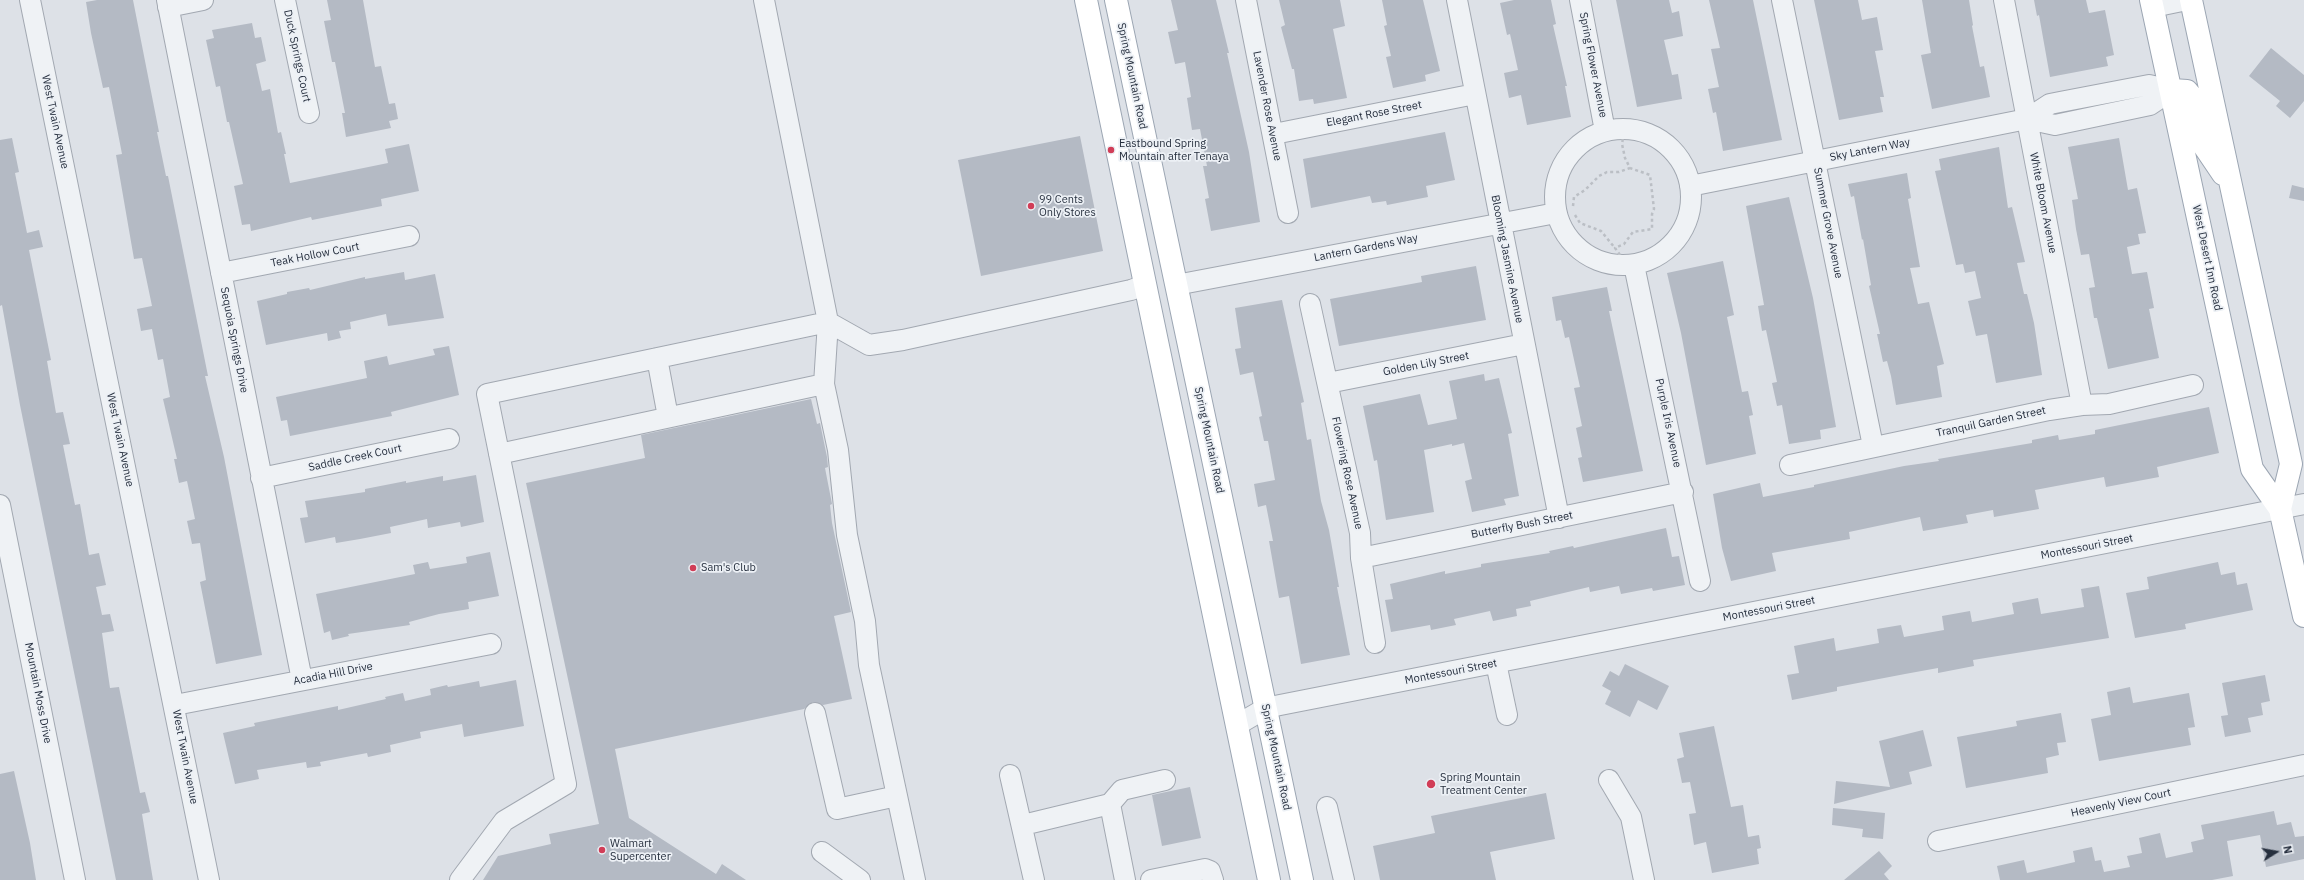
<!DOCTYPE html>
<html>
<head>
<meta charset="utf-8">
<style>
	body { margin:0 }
	#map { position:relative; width:2304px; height:880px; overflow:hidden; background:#dde1e7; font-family:"IBM Plex Sans",sans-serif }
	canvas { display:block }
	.north { position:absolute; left:2256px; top:832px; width:40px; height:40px; -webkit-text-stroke:3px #ecf0f5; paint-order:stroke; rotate:79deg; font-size:11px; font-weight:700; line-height:16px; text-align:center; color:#262f3e }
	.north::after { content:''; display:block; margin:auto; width:14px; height:18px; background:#262f3e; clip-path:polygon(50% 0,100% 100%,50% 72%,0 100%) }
</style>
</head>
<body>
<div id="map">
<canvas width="2304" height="880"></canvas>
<div class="north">N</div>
</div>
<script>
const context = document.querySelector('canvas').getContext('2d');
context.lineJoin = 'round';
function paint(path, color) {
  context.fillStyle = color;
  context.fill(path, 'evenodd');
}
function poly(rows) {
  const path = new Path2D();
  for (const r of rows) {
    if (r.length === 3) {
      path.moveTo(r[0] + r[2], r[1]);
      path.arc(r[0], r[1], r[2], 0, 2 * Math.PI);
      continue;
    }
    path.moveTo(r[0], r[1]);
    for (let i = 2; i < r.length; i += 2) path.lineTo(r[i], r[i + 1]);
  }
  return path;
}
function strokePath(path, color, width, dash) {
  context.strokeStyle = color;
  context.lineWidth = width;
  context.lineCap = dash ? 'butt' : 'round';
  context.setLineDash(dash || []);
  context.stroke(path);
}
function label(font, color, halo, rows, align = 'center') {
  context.font = font + ' "IBM Plex Sans",sans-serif';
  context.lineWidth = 3.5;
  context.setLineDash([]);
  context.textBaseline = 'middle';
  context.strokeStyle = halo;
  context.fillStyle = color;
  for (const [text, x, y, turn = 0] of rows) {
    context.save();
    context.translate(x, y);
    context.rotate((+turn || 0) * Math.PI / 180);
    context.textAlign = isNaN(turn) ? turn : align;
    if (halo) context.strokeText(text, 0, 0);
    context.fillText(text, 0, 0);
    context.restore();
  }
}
paint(poly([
	[97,0,133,0,159,132,157,132,166,176,168,176,208,376,205,376,224,457,262,655,216,664,200,582,206,580,200,543,192,544,187,521,195,519,187,481,179,483,174,459,177,459,163,399,170,397,163,359,158,360,152,329,141,331,137,309,152,306,142,258,134,259,116,155,122,154,109,87,103,88,91,33,86,2],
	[327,0,363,0,375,67,381,66,389,104,395,103,398,119,389,121,391,128,346,137,342,113,345,113,335,62,332,62,324,21,331,20],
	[1171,0,1216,0,1229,53,1227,53,1249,152,1260,222,1211,231,1205,199,1209,198,1203,166,1207,166,1200,129,1192,130,1187,98,1191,97,1185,62,1175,64,1168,32,1178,30],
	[1279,0,1340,0,1345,26,1333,29,1347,98,1314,104,1313,99,1299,101,1294,69,1292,69,1281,27,1285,25],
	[1382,0,1423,0,1440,71,1425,75,1426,81,1393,88,1386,57,1391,56,1384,26,1387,25],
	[1514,0,1551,0,1556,24,1553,25,1567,86,1565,86,1571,117,1527,125,1521,95,1509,98,1504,73,1518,70,1510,34,1507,35,1500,3],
	[1616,0,1669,0,1672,13,1679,11,1683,36,1664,40,1672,75,1678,74,1682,99,1637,107],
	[1709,0,1753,0,1782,140,1723,151,1716,112,1713,113,1708,89,1719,87,1711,49,1720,48],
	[1814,0,1858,0,1862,20,1877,17,1883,50,1875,51,1884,97,1880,97,1883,112,1839,120],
	[1922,0,1969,0,1973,25,1972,26,1980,67,1984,66,1990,97,1932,109,1921,55,1931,53],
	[2034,0,2086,0,2089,13,2105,10,2114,55,2106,57,2108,66,2050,77,2039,15,2037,16],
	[252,23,255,38,261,37,266,61,256,64,262,91,270,89,278,133,281,132,286,154,284,154,290,183,388,163,385,149,409,144,419,191,381,199,382,206,312,220,311,217,251,231,250,224,242,225,234,186,243,184,229,122,227,122,220,86,216,87,206,40,214,38,212,30],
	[2271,48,2304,75,2304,101,2290,118,2276,106,2280,101,2249,76],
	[1445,132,1455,180,1426,186,1428,197,1387,205,1386,201,1372,203,1370,196,1311,208,1303,159],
	[1080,136,1103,251,981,276,958,160],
	[12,138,19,172,15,173,27,233,39,230,43,247,29,250,51,360,47,361,56,413,63,412,70,444,63,445,75,505,80,504,89,555,99,553,106,585,96,587,102,615,110,614,114,631,102,633,110,688,119,687,140,793,145,792,150,812,142,814,153,880,116,880,20,405,2,305,0,306,0,140],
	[2119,138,2128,190,2137,188,2146,233,2138,234,2140,244,2127,247,2132,274,2147,272,2154,308,2149,309,2159,358,2108,369,2097,318,2094,318,2089,288,2095,287,2089,254,2081,255,2076,229,2072,200,2078,199,2068,147],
	[1999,147,2008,208,2012,207,2025,262,2017,263,2024,294,2027,294,2034,323,2042,375,1996,383,1987,334,1976,336,1968,301,1981,298,1975,271,1965,273,1963,264,1956,265,1935,171,1941,170,1939,159],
	[1907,173,1911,198,1908,199,1920,267,1910,268,1918,304,1929,302,1944,364,1937,366,1942,397,1896,405,1891,376,1887,361,1883,362,1877,334,1880,334,1869,286,1871,285,1863,239,1862,240,1854,196,1851,197,1848,184],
	[2292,185,2304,188,2304,201,2289,198],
	[1789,197,1813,298,1836,427,1820,430,1821,439,1789,444,1782,405,1777,406,1772,383,1777,382,1766,330,1762,331,1758,306,1764,305,1746,206],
	[1723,261,1734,315,1727,317,1742,392,1748,391,1753,415,1749,416,1756,454,1706,465,1681,333,1667,273],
	[1476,266,1486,320,1339,346,1330,299,1422,282,1421,276],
	[404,272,405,280,435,274,444,318,388,326,386,314,350,322,351,329,339,331,341,338,328,341,327,333,266,345,257,301,287,294,287,292,309,288,310,290,365,277,365,279],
	[1607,287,1612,311,1609,311,1643,471,1583,482,1578,458,1582,457,1576,428,1582,426,1574,388,1580,387,1569,337,1565,338,1561,320,1556,321,1552,297],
	[1282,300,1304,402,1301,403,1307,440,1311,439,1321,501,1329,530,1339,587,1337,587,1350,655,1301,664,1289,596,1279,598,1269,541,1273,541,1266,505,1258,507,1254,484,1275,480,1268,441,1264,441,1259,417,1262,416,1253,372,1240,375,1235,349,1241,348,1235,308],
	[449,346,459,395,391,412,392,416,290,436,287,420,281,421,276,397,367,378,364,361,387,356,389,365,435,355,433,349],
	[1484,374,1485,381,1499,378,1512,433,1508,434,1519,496,1504,499,1506,505,1472,512,1465,481,1472,479,1464,443,1452,446,1452,444,1424,450,1434,512,1386,520,1377,460,1374,461,1363,406,1420,394,1428,425,1457,419,1449,381],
	[811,399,817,424,820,423,827,457,828,467,825,468,832,504,830,505,832,523,851,612,834,616,852,699,823,705,813,702,804,709,615,749,629,818,716,874,722,864,746,880,483,880,498,856,551,844,549,834,599,824,526,483,645,458,641,435],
	[2209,407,2219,453,2157,467,2159,477,2106,487,2104,477,2035,490,2039,509,1994,517,1993,510,1966,515,1968,523,1923,531,1920,517,1849,532,1850,539,1772,553,1776,571,1731,581,1722,548,1713,494,1760,483,1763,497,1814,487,1814,485,1904,466,1939,461,1938,459,2032,443,2032,440,2058,435,2059,440,2095,434,2095,430],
	[476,475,484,522,461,527,460,522,428,528,427,519,390,527,391,533,360,539,336,543,335,537,305,543,300,518,308,517,305,501,365,492,365,489,406,481,406,483,443,476,443,481],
	[1666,528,1672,557,1679,556,1685,585,1653,591,1652,588,1621,594,1619,586,1590,592,1589,587,1530,601,1531,606,1516,609,1517,616,1493,621,1490,611,1454,619,1456,625,1431,630,1430,625,1391,632,1385,600,1393,599,1390,584,1445,571,1445,574,1481,567,1481,564,1550,553,1549,551,1573,546,1574,548],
	[490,552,499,596,468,602,469,609,439,614,409,622,410,625,348,634,349,636,332,640,330,631,324,633,316,594,415,574,413,565,428,562,430,569,467,563,466,557],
	[2218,562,2221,575,2235,572,2237,585,2247,583,2253,610,2185,624,2186,629,2135,638,2126,593,2149,589,2147,577],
	[2099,586,2109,638,1973,660,1974,666,1938,673,1938,668,1905,674,1837,687,1837,691,1792,700,1787,675,1799,673,1794,646,1834,638,1836,651,1879,643,1877,629,1901,625,1904,637,1944,630,1942,616,1970,611,1972,622,2014,614,2012,603,2038,598,2041,614,2084,607,2081,589],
	[1625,664,1669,686,1657,710,1638,700,1630,717,1605,704,1611,691,1602,686,1610,671,1619,676],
	[2265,675,2270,701,2261,703,2263,715,2248,718,2251,732,2225,737,2221,716,2228,715,2222,683],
	[516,680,524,726,464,737,462,724,420,732,421,738,390,745,391,752,368,757,367,753,320,762,321,766,307,768,306,762,257,770,259,779,235,784,223,733,255,726,254,723,338,706,338,710,386,699,385,697,403,693,405,701,431,695,430,689,447,685,448,687,479,681,480,687],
	[2130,687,2133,703,2189,693,2195,727,2188,728,2191,745,2099,761,2091,719,2111,715,2107,692],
	[2061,713,2066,742,2057,743,2059,755,2046,758,2048,773,1966,788,1957,737,2017,726,2016,721],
	[1714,726,1731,807,1743,805,1748,837,1759,835,1761,848,1757,849,1759,864,1712,873,1706,842,1694,845,1689,814,1696,813,1690,782,1682,783,1677,759,1684,757,1679,733],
	[1923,730,1932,766,1909,772,1912,784,1834,804,1836,781,1890,787,1879,741],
	[14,771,30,843,36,880,0,880,0,774],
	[1190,787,1201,838,1162,846,1152,795],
	[1546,793,1555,839,1490,852,1496,880,1380,880,1373,846,1435,833,1431,816],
	[1833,808,1885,813,1883,839,1862,837,1863,829,1832,825],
	[2274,811,2277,825,2291,822,2295,837,2304,836,2304,859,2266,867,2260,835,2227,841,2233,876,2212,880,2000,880,1997,866,2024,860,2027,873,2075,862,2073,851,2092,847,2095,861,2101,860,2104,872,2130,867,2127,856,2142,853,2139,838,2160,833,2166,858,2193,852,2191,842,2204,839,2201,825],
	[1879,851,1892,866,1884,874,1889,880,1844,880]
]), '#b4bac4');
const minor = poly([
	[30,0,209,880],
	[167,0,302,680],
	[285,0,309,113],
	[764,0,828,322,824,384,838,450,847,535,865,621,869,665,915,880],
	[1246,0,1288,213],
	[1457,0,1559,518],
	[1580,0,1605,131],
	[1782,0,1873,446],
	[2004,0,2082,405],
	[168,7,203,0],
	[2153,7,2187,0],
	[2027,119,2055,125,2150,105,2172,90],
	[1623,197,68],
	[1274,134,1475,94],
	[1690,186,2027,119,2050,104,2060,102,2149,85,2172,90],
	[1634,265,1700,581],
	[221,273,409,236],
	[1176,285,1556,213],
	[1310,304,1360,533,1361,558,1375,643],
	[657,358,668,417],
	[1328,383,1524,344],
	[499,454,824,384],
	[1790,465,2049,410,2082,405,2109,404,2193,385],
	[261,478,449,439],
	[0,505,75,880],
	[1361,558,1683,492],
	[1496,663,1507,715],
	[175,705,491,644],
	[815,713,837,809,897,796],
	[1237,725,1266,708,1280,705,2304,504],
	[1010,775,1034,880],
	[1609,780,1631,817,1644,880],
	[1110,804,1125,880],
	[1327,807,1344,880],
	[1023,825,1110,804,1122,790,1165,780],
	[1938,841,2304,765],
	[822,852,860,880],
	[460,880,504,821,566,784,487,394,828,322,869,345,903,340,1131,290,1145,285],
	[1151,880,1205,869,1210,871,1213,880]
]);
const major = poly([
	[1086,0,1269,880],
	[1116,0,1302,880],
	[2151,0,2252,469,2280,509,2304,616],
	[2191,0,2291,464,2280,509],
	[2172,90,2187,91,2191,96,2200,140,2223,174]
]);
strokePath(minor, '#a2a8b1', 22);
strokePath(major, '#9ca6b3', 24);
strokePath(poly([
	[1573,206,1574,197,1585,190,1599,176,1607,172,1619,172,1630,168],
	[1575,215,1580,223,1601,231,1615,248],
	[1620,255,1615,248,1624,244,1633,232,1652,229,1652,214,1654,209,1650,175,1630,168,1625,158,1622,144,1623,138]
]), '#bbbfc5', 2.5, [3, 3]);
strokePath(minor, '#eff2f5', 20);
strokePath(major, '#fff', 22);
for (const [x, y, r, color] of [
	[1111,150,4,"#d13d57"],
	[1031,206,4,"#d13d57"],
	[693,568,4,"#d13d57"],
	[1431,784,5,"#d13d57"],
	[602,850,4,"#d13d57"]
]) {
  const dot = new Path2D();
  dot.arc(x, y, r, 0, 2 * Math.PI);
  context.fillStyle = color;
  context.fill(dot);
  strokePath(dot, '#ecf0f5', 1.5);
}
label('11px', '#262f3e', '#ecf0f5', [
	["Duck Springs Court",297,56,78],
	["Spring Flower Avenue",1593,65,79],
	["Spring Mountain Road",1132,76,78],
	["Lavender Rose Avenue",1267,106,79],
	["Elegant Rose Street",1374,114,-11],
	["West Twain Avenue",55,122,78],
	["Sky Lantern Way",1870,150,-11],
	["White Bloom Avenue",2043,203,79],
	["Summer Grove Avenue",1828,223,79],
	["Lantern Gardens Way",1366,248,-11],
	["Teak Hollow Court",315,255,-11],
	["West Desert Inn Road",2207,258,78],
	["Blooming Jasmine Avenue",1507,259,79],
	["Sequoia Springs Drive",234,340,79],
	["Golden Lily Street",1426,364,-11],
	["Tranquil Garden Street",1991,422,-12],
	["Purple Iris Avenue",1668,423,78],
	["West Twain Avenue",120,440,78],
	["Spring Mountain Road",1209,440,78],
	["Saddle Creek Court",355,458,-12],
	["Flowering Rose Avenue",1347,473,78],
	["Butterfly Bush Street",1522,525,-11],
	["Montessouri Street",2087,547,-11],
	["Montessouri Street",1769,609,-11],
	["Montessouri Street",1451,672,-11],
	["Acadia Hill Drive",333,674,-11],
	["Mountain Moss Drive",38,693,79],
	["West Twain Avenue",185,757,79],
	["Spring Mountain Road",1276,757,78],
	["Heavenly View Court",2121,803,-12]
]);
label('11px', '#262f3e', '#ecf0f5', [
	["Eastbound Spring",1119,144],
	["Mountain after Tenaya",1119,157],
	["99 Cents",1039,200],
	["Only Stores",1039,213],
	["Sam's Club",701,568],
	["Spring Mountain",1440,778],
	["Treatment Center",1440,791],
	["Walmart",610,844],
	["Supercenter",610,857]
], 'left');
</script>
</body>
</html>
